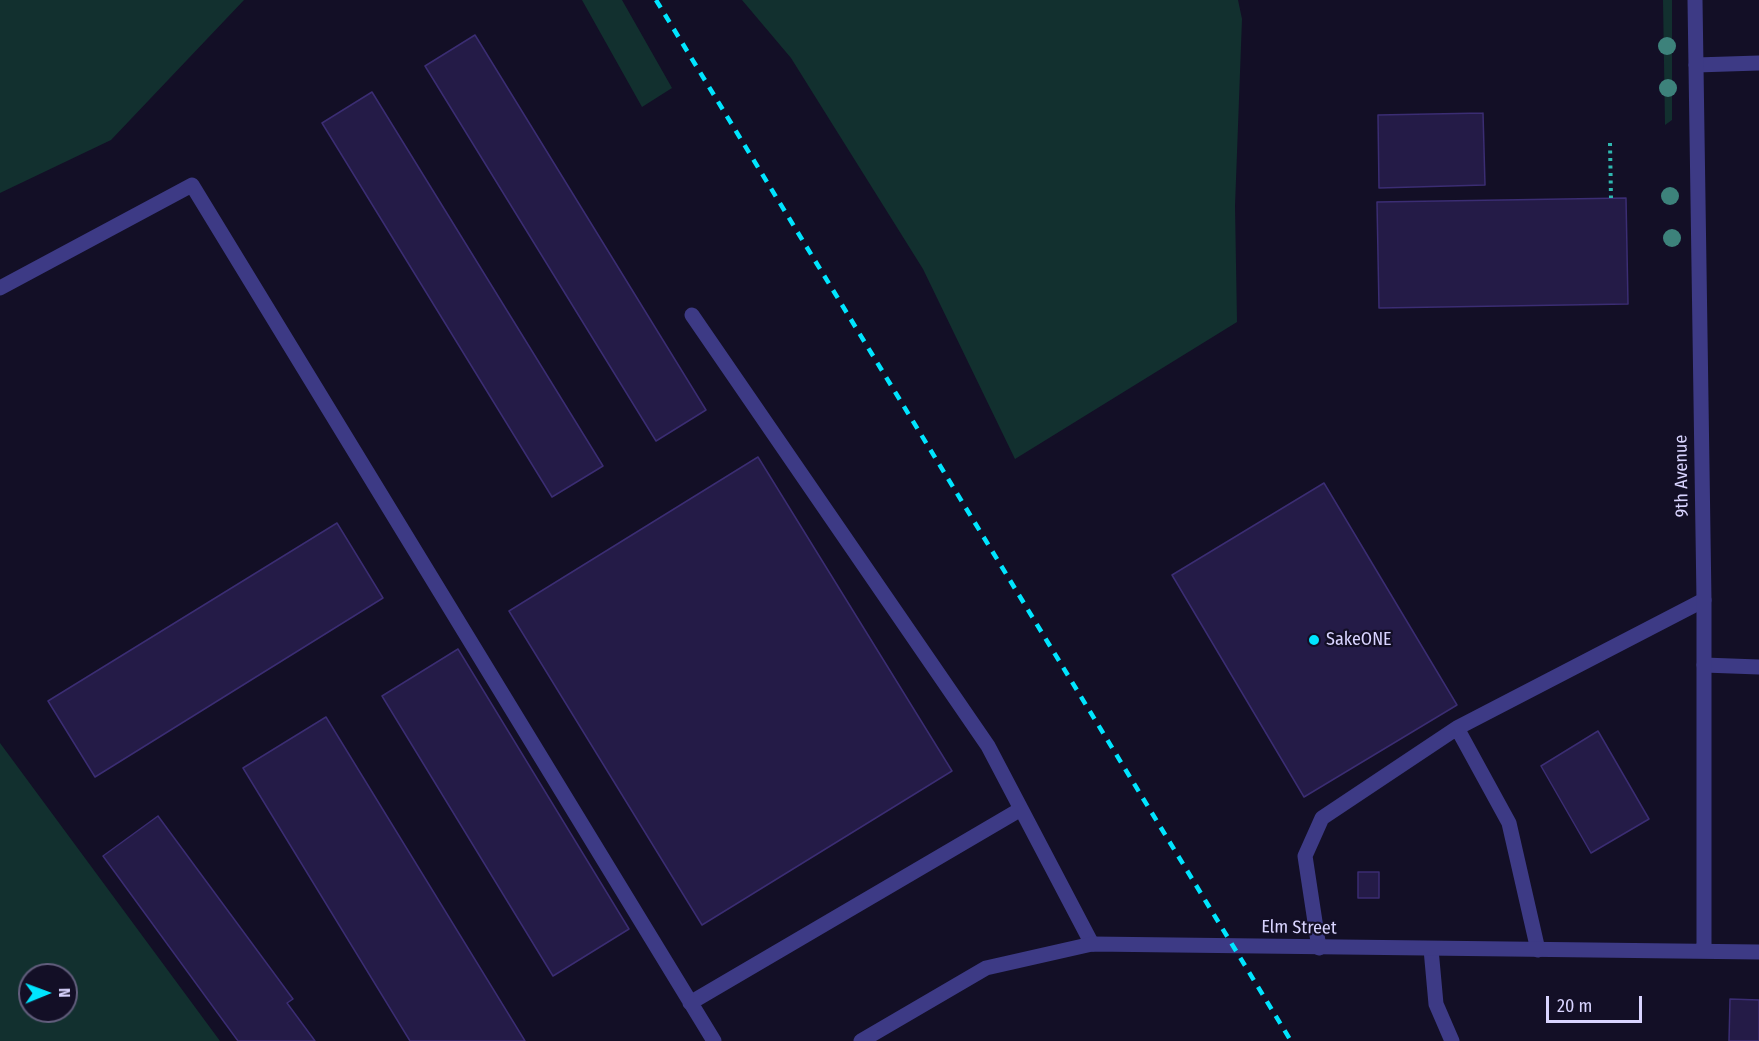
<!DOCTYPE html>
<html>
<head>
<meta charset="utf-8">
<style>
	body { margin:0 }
	#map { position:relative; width:1759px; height:1041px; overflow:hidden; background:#130f26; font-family:"Fira Sans Condensed",sans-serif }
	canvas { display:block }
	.north { position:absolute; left:18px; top:963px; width:60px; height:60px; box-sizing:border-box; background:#130f26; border:2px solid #625e7d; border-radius:50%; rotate:89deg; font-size:16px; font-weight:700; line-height:24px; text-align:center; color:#d9d4ff }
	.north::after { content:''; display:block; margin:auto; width:21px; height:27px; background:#00e5ff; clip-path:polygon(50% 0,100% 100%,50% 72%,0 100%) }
	.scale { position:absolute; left:1546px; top:996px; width:96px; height:27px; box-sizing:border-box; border:3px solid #d9d4ff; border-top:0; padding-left:8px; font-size:18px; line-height:21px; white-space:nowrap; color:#d9d4ff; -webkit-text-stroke:4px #130f26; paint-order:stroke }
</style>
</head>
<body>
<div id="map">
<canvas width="1759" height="1041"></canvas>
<div class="north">N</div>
<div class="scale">20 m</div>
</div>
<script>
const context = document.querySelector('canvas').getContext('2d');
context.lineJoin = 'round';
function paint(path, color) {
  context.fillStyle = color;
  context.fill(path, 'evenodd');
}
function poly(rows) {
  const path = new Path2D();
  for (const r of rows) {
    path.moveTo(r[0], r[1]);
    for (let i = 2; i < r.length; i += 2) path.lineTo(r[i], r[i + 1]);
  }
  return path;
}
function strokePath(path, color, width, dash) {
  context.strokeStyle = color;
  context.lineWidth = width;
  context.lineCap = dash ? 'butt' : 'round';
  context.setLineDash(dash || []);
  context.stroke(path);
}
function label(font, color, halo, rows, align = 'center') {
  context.font = font + ' "Fira Sans Condensed",sans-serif';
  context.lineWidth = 4.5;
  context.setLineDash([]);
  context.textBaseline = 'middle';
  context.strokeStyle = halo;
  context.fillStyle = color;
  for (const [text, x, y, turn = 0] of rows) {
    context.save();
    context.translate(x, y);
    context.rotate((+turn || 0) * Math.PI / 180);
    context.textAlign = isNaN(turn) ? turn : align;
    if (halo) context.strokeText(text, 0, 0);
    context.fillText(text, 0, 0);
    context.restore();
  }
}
paint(poly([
	[0,0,244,0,111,140,0,193],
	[582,0,622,0,672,88,642,107],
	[742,0,1238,0,1242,19,1235,206,1237,322,1015,459,923,269,791,58],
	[1663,0,1672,0,1672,120,1665,125],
	[0,743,220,1041,0,1041],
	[30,975,66,975,66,1011,30,1011]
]), '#12302f');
const building = poly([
	[475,35,706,410,656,441,425,66,475,35],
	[372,92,603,466,552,497,322,123,372,92],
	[1483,113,1485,185,1379,188,1378,115,1483,113],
	[1626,198,1628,304,1379,308,1377,202,1626,198],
	[758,457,952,771,702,925,509,611,758,457],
	[1324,483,1457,705,1304,797,1172,575,1324,483],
	[337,523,383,598,95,777,48,701,337,523],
	[458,649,629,929,553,976,382,696,458,649],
	[326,717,525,1041,410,1041,243,768,326,717],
	[1598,731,1649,819,1591,853,1541,766,1598,731],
	[158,816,293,999,287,1003,315,1041,238,1041,103,856,158,816],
	[1358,872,1379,872,1379,898,1358,898,1358,872],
	[1730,999,1759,1000,1759,1041,1729,1041,1730,999]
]);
paint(building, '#241b47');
strokePath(building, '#3b2d73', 1.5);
strokePath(poly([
	[1610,143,1611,198]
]), '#2fb8b0', 4, [3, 4.5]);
strokePath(poly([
	[1696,65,1759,63],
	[0,288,192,185,714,1041],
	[692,315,988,746,1092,944],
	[1704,665,1759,667],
	[1457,728,1704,600],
	[1319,948,1305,856,1322,818,1457,728,1509,823,1538,950],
	[1431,949,1436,1004,1452,1041],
	[690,1003,1021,809]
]), '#3d3a85', 15);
strokePath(poly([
	[1695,0,1704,600,1704,951],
	[861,1041,986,968,1092,944,1759,952]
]), '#3d3a85', 15);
strokePath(poly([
	[656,0,1291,1041]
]), '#00e5ff', 4.5, [9, 8]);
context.fillStyle = '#3d827b';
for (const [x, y] of [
	[1667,46],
	[1668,88],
	[1670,196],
	[1672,238]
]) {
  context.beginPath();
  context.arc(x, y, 9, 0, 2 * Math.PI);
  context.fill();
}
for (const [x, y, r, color] of [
	[1314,640,6,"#00e5ff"]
]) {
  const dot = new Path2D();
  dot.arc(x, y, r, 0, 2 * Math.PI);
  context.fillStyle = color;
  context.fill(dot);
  strokePath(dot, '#130f26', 2);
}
label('18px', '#d9d4ff', '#130f26', [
	["9th Avenue",1682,476,-91],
	["Elm Street",1299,928,1]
]);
label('18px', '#d9d4ff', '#130f26', [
	["SakeONE",1326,640]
], 'left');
</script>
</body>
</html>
